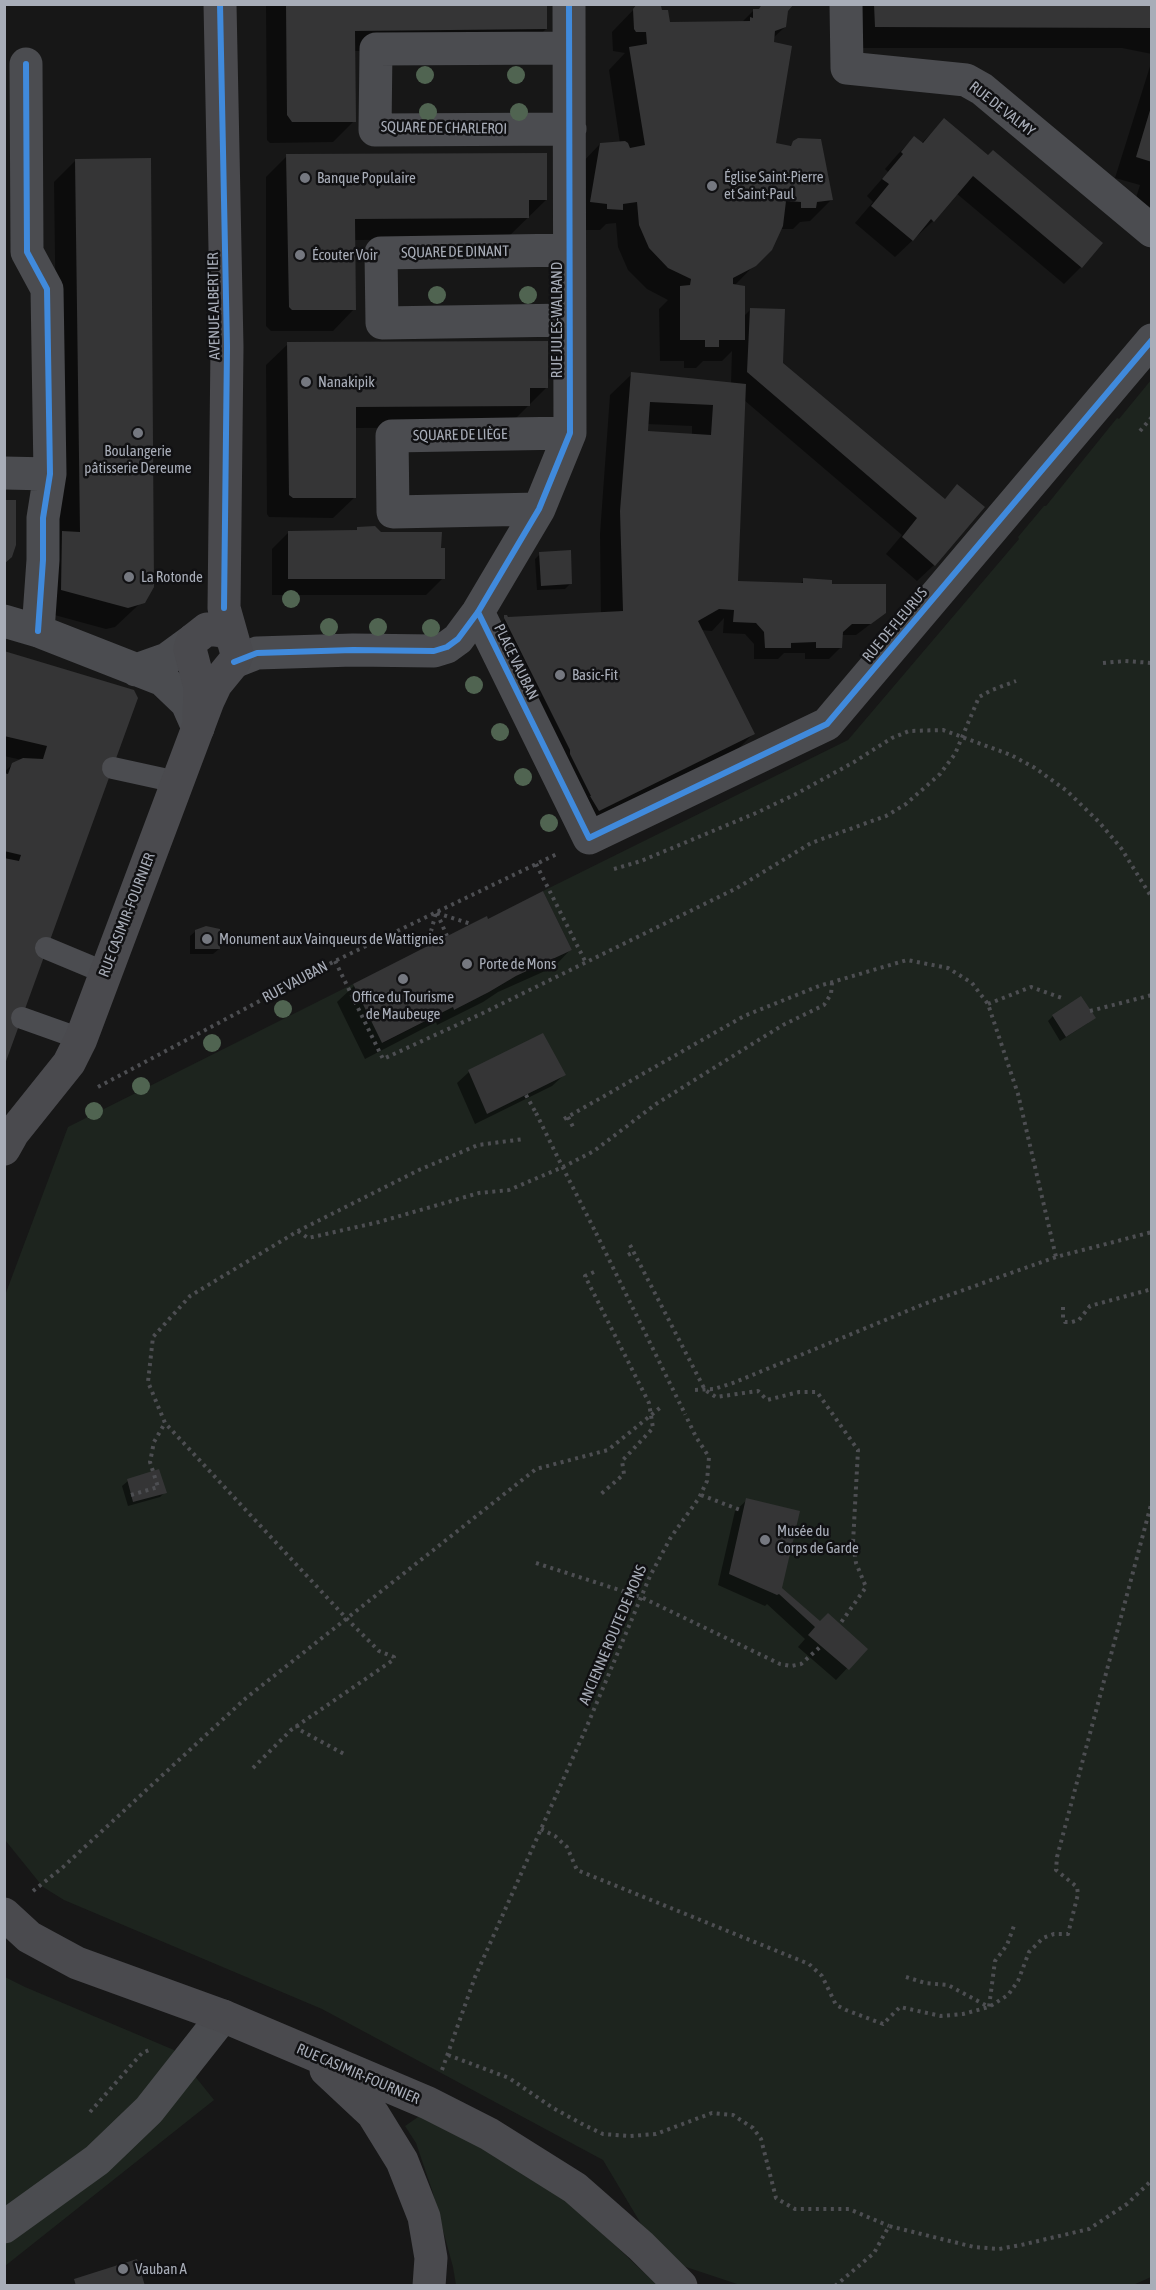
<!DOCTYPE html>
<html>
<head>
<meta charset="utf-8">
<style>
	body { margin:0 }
	#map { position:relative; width:1156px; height:2290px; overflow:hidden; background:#171717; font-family:"Asap Condensed",sans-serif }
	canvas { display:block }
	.frame { position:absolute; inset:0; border:6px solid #a8adb8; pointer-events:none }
</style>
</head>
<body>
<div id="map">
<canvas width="1156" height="2290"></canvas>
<div class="frame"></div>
</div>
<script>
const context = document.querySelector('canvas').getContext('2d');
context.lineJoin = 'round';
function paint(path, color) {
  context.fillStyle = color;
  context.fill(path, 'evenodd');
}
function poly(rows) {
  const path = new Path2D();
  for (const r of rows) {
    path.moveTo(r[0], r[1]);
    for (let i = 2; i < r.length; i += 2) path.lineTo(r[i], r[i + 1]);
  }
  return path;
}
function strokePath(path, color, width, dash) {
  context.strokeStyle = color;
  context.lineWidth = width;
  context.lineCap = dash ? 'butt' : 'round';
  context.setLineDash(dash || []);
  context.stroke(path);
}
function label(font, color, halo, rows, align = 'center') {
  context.font = font + ' "Asap Condensed",sans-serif';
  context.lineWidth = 5;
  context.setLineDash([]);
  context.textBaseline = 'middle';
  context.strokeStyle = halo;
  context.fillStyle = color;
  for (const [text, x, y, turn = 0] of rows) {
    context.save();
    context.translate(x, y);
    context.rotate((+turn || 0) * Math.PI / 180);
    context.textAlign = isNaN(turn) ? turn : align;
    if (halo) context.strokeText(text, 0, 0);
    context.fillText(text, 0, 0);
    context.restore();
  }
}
paint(poly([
	[1151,380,1151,2277,1131,2286,743,2286,662,2259,603,2160,322,2009,64,1900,43,1887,5,1840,4,1298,68,1127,353,984,383,1043,453,1007,454,1010,489,992,516,976,572,950,543,891,848,740,1019,539,1018,537,1044,506,1046,506,1117,418,1119,419],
	[5,1977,25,1987,174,2050,214,2100,5,2266],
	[421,2115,529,2171,581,2213,657,2285,456,2285,453,2267,432,2190,416,2143,405,2126]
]), '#1d241e');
paint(poly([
	[266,4,545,4,546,29,524,50,354,51,354,121,333,142,270,143,267,140],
	[853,4,1152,4,1152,54,1122,48,854,48],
	[638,5,668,23,741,23,754,10,786,10,785,27,773,38,774,144,789,147,794,142,832,199,810,221,800,222,793,229,780,229,770,249,734,286,743,317,750,310,781,364,944,500,958,486,934,565,917,581,886,554,902,535,744,400,736,583,799,585,804,580,830,585,885,613,856,635,841,635,841,647,829,659,805,659,805,653,784,653,778,659,754,659,754,644,745,634,723,633,724,618,712,631,701,630,753,734,736,751,582,827,488,636,506,618,601,615,600,534,610,395,632,374,731,384,732,351,722,361,703,361,696,368,684,368,684,361,660,361,659,309,668,300,647,289,628,270,618,247,616,223,606,224,600,230,586,230,579,166,600,144,620,143,609,70,625,53,613,51,612,32],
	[647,424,692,426,692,436,646,432],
	[1152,60,1152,247,1127,227,1140,185,1115,178],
	[944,120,1081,267,1064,284,956,193,933,221,895,257,855,223,873,202,867,196,888,172,885,169,898,154,914,138,921,144],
	[287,156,546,200,506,239,354,240,354,309,333,331,271,331,266,326,266,177],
	[76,160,149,595,115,627,106,629,40,611,56,330,54,182],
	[288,344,547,387,507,427,354,428,355,497,333,518,269,517,267,514,266,365],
	[358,529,440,549,443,578,426,595,272,595,272,549,289,532,355,531],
	[540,554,571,583,565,589,537,590,535,559],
	[4,652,60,669,35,976,4,1059,4,772,13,764,22,760,4,756],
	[487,921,570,950,554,967,498,992,483,1002,437,1025,436,1022,365,1059,337,1002,354,986],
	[196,931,219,949,213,954,190,954,190,936],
	[1053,1016,1088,1023,1060,1041,1048,1021],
	[469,1072,564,1075,552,1086,475,1124,457,1083],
	[128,1481,165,1492,160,1497,128,1506,122,1486],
	[747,1500,780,1588,820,1623,865,1649,836,1680,798,1647,805,1639,767,1604,765,1606,718,1585,735,1511]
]), '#0007');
paint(poly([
	[286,4,547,4,547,29,355,31,356,122,292,122,287,115],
	[637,4,661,6,662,10,668,10,670,22,750,21,750,17,753,18,753,9,759,9,762,4,794,4,788,11,786,27,775,31,774,42,792,46,776,143,791,146,793,141,798,138,821,139,833,200,817,202,816,208,801,208,801,202,786,201,783,226,772,250,756,266,733,278,733,284,745,286,745,340,719,340,719,347,705,347,705,340,680,340,680,286,690,285,691,279,668,268,649,248,639,225,637,202,623,204,623,210,607,209,607,204,590,202,600,143,625,141,628,143,630,148,645,145,629,47,647,44,646,32,636,32,634,29,633,9],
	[874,4,1152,4,1152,28,875,27],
	[1151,107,1152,107,1152,162,1136,157],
	[944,118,988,155,993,150,1103,243,1082,268,973,176,934,222,931,219,913,241,871,206,889,184,882,179,903,154,901,152,914,136,923,143],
	[547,153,547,200,529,200,529,218,355,219,356,310,292,310,289,307,286,154],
	[151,158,154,587,145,603,128,608,61,590,62,531,80,532,75,159],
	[750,308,785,309,783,363,945,499,957,484,985,507,935,566,902,537,917,518,747,372],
	[548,341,548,388,530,388,530,406,356,407,356,498,293,498,289,495,287,342],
	[631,372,746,384,738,581,803,583,803,578,832,580,832,584,886,584,886,613,871,624,852,624,843,632,842,648,816,648,816,642,791,643,791,648,765,648,764,632,756,623,733,622,734,610,719,609,698,621,755,734,599,811,590,796,591,796,570,754,570,750,504,618,504,615,507,615,508,617,623,611,620,511],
	[650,402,713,405,711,435,648,431],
	[4,500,16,500,16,545,12,557,4,564],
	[375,526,381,532,442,532,441,548,445,548,445,579,288,579,288,531,357,530,357,527],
	[571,550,572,584,541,586,539,552],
	[4,651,134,690,138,698,5,1064,4,858,19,861,21,855,4,851,4,773,8,774,12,763,23,758,43,759,47,746,4,736],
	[543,891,572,950,516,976,489,992,454,1010,453,1007,382,1043,353,984,471,924,487,916,488,919],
	[206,926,220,929,220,949,195,949,195,930],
	[1081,996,1096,1018,1066,1037,1052,1015],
	[543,1033,566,1075,487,1114,468,1070],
	[159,1469,167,1493,133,1502,127,1479],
	[746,1498,800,1511,782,1588,820,1621,828,1613,868,1649,849,1670,808,1635,815,1627,779,1594,777,1595,729,1574],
	[137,2259,145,2286,76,2286,74,2279]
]), '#353536');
strokePath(poly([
	[1140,431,1152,417],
	[1103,663,1125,661,1152,663],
	[536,864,585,961],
	[614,869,641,861,756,813,796,794,854,762,892,738,909,731,943,730,1011,755,1035,768,1067,791,1099,822,1121,848,1152,898],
	[437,913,471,924],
	[437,913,447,936],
	[427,946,436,913],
	[335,961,383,1059,483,1013,737,888,811,843,886,816,906,804,940,774,955,754,979,697,992,690,1016,681],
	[988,1004,1031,987,1062,998],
	[1090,1011,1152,995],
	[98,1087,335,961,557,854],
	[526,1095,536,1113],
	[568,1117,573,1127],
	[564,1119,744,1016,819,986,907,960,948,968,972,983,988,1004,1018,1094,1056,1257],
	[559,1160,596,1233],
	[298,1231,308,1238,379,1222,479,1193,509,1190,563,1167,594,1151,656,1104,757,1041,783,1025,824,1005,831,994,832,983],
	[630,1245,705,1390,716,1397,758,1391,767,1400,799,1392,817,1392,858,1450,853,1543,856,1563,866,1587,840,1624],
	[628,1255,634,1252],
	[594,1272,585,1276,649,1403,653,1428,622,1461,624,1474,601,1494],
	[1063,1307,1063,1318,1065,1322,1072,1322,1079,1320,1090,1306,1152,1289],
	[695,1390,714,1389,733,1383,924,1304,1056,1257,1152,1232],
	[131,1495,158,1487,150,1462,154,1442,165,1423],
	[701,1495,743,1511],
	[536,1563,641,1597,780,1664,791,1666,801,1664,821,1646],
	[297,1725,298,1729,346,1755],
	[253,1768,291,1730,393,1660,394,1657,379,1651,347,1619,165,1423,148,1382,153,1337,190,1296,298,1231,419,1170,478,1145,524,1139],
	[541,1829,555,1836,567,1847,577,1870,809,1964,822,1976,836,2005,846,2010,883,2024,900,2007,941,2016,963,2014,989,2007,1008,1995,1018,1981,1029,1952,1043,1938,1054,1934,1068,1934,1078,1894,1077,1887,1056,1870,1057,1857,1152,1501],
	[33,1891,62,1868,246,1698,536,1469,608,1450,661,1407],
	[906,1977,925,1983,948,1985,989,2007,995,1961,1007,1945,1015,1923],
	[448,2055,509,2078,553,2108,584,2125,603,2134,630,2136,656,2134,712,2113,733,2115,753,2128,761,2139,776,2198,795,2209,849,2209,889,2226],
	[442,2070,475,1977,587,1726,650,1576,671,1537,699,1498,707,1481,709,1457,696,1437,685,1414],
	[90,2112,142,2053,149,2050],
	[835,2286,874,2253,889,2226,974,2247,999,2249,1021,2245,1089,2229,1127,2204,1152,2180]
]), '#4d4e52', 4, [3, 4.5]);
strokePath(poly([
	[113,768,177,782],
	[46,948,106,973],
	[22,1018,81,1039]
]), '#4b4c50', 22);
strokePath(poly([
	[846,4,847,68,966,80,982,89,1152,231],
	[569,48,376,49,375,130,570,129],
	[26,64,27,252,47,289,50,474,43,518,43,560,38,631],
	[569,320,382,323,381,253,569,250],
	[4,473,50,474],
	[539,509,393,512,392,436,570,433],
	[478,612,589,838,827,724,1152,340],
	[4,621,38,631,163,680,187,703,198,728],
	[234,662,257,653,353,650,434,651,447,647,458,639,478,612,539,509,570,433,569,4],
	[136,670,167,659,193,640],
	[4,2227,97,2160,149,2110,223,2016]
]), '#4b4c50', 33);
strokePath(poly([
	[199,717,200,687,190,649,193,640,207,629,224,631,231,637],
	[4,1149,13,1133,69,1063,81,1039,208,701,216,684,234,662,237,654,224,608,227,347,220,4],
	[4,1914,29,1937,77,1963,223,2016,428,2103,489,2134,575,2188,641,2246,681,2286],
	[326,2070,373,2114,402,2161,424,2217,431,2258,429,2286]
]), '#4a4a4e', 33);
strokePath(poly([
	[536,1113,559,1160],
	[596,1233,685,1414]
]), '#4d4e52', 4, [3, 4.5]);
strokePath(poly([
	[220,4,227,347,224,608],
	[26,64,27,252,47,289,50,474,43,518,43,560,38,631],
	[478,612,589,838,827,724,1152,340],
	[234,662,257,653,353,650,434,651,447,647,458,639,478,612,539,509,570,433,569,4]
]), '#408adc', 6);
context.fillStyle = '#506451';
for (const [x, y] of [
	[425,75],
	[516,75],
	[428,112],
	[519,112],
	[437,295],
	[528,295],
	[291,599],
	[329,627],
	[378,627],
	[431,628],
	[474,685],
	[500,732],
	[523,777],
	[549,823],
	[283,1009],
	[212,1043],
	[141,1086],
	[94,1111]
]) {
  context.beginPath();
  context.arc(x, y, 9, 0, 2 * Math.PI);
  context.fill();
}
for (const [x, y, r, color] of [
	[305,178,6,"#757880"],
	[712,186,6,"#757880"],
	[300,255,6,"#757880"],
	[306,382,6,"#757880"],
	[138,433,6,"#757880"],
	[129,577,6,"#757880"],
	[560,675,6,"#757880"],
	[207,939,6,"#757880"],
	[467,964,6,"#757880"],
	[403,979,6,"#757880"],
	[765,1540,6,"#757880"],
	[123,2269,6,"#757880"]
]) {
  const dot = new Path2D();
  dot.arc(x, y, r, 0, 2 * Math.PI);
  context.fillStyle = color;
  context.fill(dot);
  strokePath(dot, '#111113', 2);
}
label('15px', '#a8adb8', '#111113', [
	["RUE DE VALMY",1002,109,38],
	["SQUARE DE CHARLEROI",444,128,1],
	["SQUARE DE DINANT",455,252,-1],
	["AVENUE ALBERT IER",214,306,-91],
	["RUE JULES-WALRAND",557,320,-90],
	["SQUARE DE LIÈGE",460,435,-1],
	["RUE DE FLEURUS",895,625,-50],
	["PLACE VAUBAN",516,662,64],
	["RUE CASIMIR-FOURNIER",127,915,-69],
	["RUE VAUBAN",295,982,-28],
	["ANCIENNE ROUTE DE MONS",613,1635,-67],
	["RUE CASIMIR-FOURNIER",358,2074,23]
]);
label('15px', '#a8adb8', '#111113', [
	["Église Saint-Pierre",724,177],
	["et Saint-Paul",724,194],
	["Banque Populaire",317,178],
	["Écouter Voir",312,255],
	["Nanakipik",318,382],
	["Boulangerie",138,451,"center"],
	["pâtisserie Dereume",138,468,"center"],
	["La Rotonde",141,577],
	["Basic-Fit",572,675],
	["Monument aux Vainqueurs de Wattignies",219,939],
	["Porte de Mons",479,964],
	["Office du Tourisme",403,997,"center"],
	["de Maubeuge",403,1014,"center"],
	["Musée du",777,1531],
	["Corps de Garde",777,1548],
	["Vauban A",135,2269]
], 'left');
</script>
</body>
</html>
